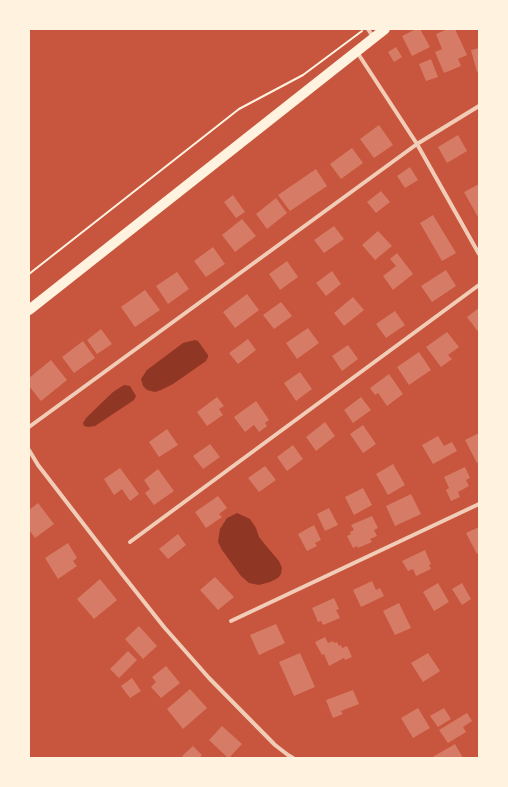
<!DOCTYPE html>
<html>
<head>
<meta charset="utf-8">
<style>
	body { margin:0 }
	#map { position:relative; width:508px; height:787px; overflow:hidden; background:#c8553d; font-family:Manrope,sans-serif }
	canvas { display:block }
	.frame { position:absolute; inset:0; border:30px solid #fff3e0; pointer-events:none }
</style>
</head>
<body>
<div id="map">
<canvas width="508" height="787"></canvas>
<div class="frame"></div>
</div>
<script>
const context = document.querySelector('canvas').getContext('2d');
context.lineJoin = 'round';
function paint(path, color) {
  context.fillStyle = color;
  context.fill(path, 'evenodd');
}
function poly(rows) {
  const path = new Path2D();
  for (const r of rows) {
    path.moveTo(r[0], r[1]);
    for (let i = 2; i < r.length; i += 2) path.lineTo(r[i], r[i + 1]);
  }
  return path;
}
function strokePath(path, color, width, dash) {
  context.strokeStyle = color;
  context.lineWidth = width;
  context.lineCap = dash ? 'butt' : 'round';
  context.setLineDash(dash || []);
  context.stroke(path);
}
paint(poly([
	[195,340,198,341,208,355,208,357,206,361,173,384,161,390,155,392,147,390,143,386,141,379,147,370,183,343],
	[124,385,130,386,136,396,134,400,95,426,88,427,84,426,83,423,86,418,113,392],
	[237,513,250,519,256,528,259,537,267,547,279,561,282,568,281,574,278,578,270,582,259,585,249,583,241,576,222,550,218,542,220,529,227,518]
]), '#8f3625');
paint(poly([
	[416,29,420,29,430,47,412,56,402,36],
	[448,29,455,29,467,55,458,59,461,66,444,73,435,52,442,49,436,34],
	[396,47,402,57,394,62,388,52],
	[479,48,479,71,477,72,471,50],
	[431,59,438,77,426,81,419,64],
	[379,125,393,145,374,158,360,139],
	[458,135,467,151,447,163,438,147],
	[352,148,363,163,341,179,330,164],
	[410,167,418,180,405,188,397,176],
	[316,169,327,186,290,211,278,195],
	[479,184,479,219,464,192],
	[381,191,390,202,376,213,367,202],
	[233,195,245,212,236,218,224,202],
	[276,198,287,213,267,229,256,214],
	[433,215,456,253,442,261,420,223],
	[242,219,256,236,235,252,222,235],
	[334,226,344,239,324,253,314,240],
	[378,231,392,246,375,260,362,245],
	[213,247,225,264,206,277,194,261],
	[397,253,413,274,393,290,383,276,396,266,390,259],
	[287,261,298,277,280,290,269,274],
	[446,270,456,286,432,302,421,286],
	[332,271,341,284,326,296,316,283],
	[177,272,189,289,168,304,156,286],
	[145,290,160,310,135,327,121,307],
	[247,294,259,310,235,328,223,312],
	[353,297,364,310,344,326,334,313],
	[281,302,292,316,274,329,263,315],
	[479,308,479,333,467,317],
	[395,311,405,325,386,338,376,324],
	[308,328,319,343,297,359,286,343],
	[101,329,112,344,97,354,87,340],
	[447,332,459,347,448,355,452,359,441,367,426,347],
	[248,339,256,350,238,364,229,353],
	[83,341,95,358,74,373,62,357],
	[348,345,358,359,342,371,332,356],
	[419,352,431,370,409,385,397,367],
	[51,360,67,380,41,401,29,386,29,378],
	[300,372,312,389,296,401,284,383],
	[389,374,403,394,387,406,378,393,375,395,370,388],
	[217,397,224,406,219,409,223,415,207,426,197,412],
	[361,397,371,410,353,423,344,410],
	[256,401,269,420,265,423,267,426,259,432,254,425,245,432,234,417],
	[325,422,335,436,316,451,306,437],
	[363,425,376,444,363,453,350,434],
	[167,429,178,445,159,457,149,442],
	[479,433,479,462,477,463,465,440],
	[438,436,444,446,452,442,457,451,433,464,422,445],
	[210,444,220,457,203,469,193,456],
	[293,445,303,459,287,471,277,457],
	[393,464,405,485,388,495,376,474],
	[265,466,276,480,259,492,248,478],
	[465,467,470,478,466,480,469,486,458,492,460,497,451,501,446,490,449,488,444,477],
	[120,468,139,494,130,501,122,489,114,495,104,479],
	[158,469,174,491,154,505,145,493,150,489,144,480],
	[363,488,372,505,354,515,345,497],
	[411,494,421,514,395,526,386,506],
	[218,496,227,508,219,514,222,517,206,528,195,512],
	[38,503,54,524,35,538,29,530,29,510],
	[329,508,338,525,325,531,317,514],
	[372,516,378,528,374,530,377,536,370,539,372,542,358,548,357,546,353,548,347,536,351,534,350,532,354,530,351,525],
	[314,525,321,540,315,543,317,546,307,551,298,534],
	[479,527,479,553,477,554,466,533],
	[178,534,186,545,168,559,159,549],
	[68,543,77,558,73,561,77,566,58,579,45,558],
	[425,550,431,564,429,565,431,569,416,576,413,569,408,571,402,561],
	[215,577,234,597,218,610,200,590],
	[100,579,117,600,94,619,77,599],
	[372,581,376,590,380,588,384,596,361,607,353,590],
	[438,583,449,602,434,611,423,592],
	[462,583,471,599,462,605,452,589],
	[334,598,339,609,336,610,340,618,323,625,321,621,318,622,312,608],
	[399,603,411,628,395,635,383,611],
	[276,624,285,643,259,655,250,635],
	[139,626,157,646,143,659,125,639],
	[325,637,328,643,333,641,334,643,337,642,339,646,341,645,342,648,347,646,352,657,345,660,344,658,329,666,324,654,322,655,315,642],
	[128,651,137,660,119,678,110,669],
	[300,653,315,687,294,696,279,662],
	[428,653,440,671,423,682,411,663],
	[166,666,180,683,161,698,151,687,156,682,152,677],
	[132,678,141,691,130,698,121,686],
	[190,689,207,708,183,729,167,709],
	[353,690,359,704,341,711,343,714,333,718,326,700],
	[418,708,430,728,413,738,401,718],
	[444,708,451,719,438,727,430,716],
	[467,713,472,721,463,727,466,732,448,743,439,730],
	[222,726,242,744,229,758,228,758,209,740],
	[455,744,463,758,431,758],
	[193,746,202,755,199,758,184,758,182,756]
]), '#d67c66');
strokePath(poly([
	[29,274,239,109,303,75,362,31]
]), '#fff3e0', 2);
strokePath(poly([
	[368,29,373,37],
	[357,52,417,144,479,254],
	[29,427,417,144,479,106],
	[29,450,38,465,122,574,164,627,209,678,275,745,288,755,293,758],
	[130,542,479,285],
	[231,621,479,504]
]), '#f1ccb7', 4);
strokePath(poly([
	[29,310,385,29]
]), '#fff3e0', 10);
</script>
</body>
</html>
